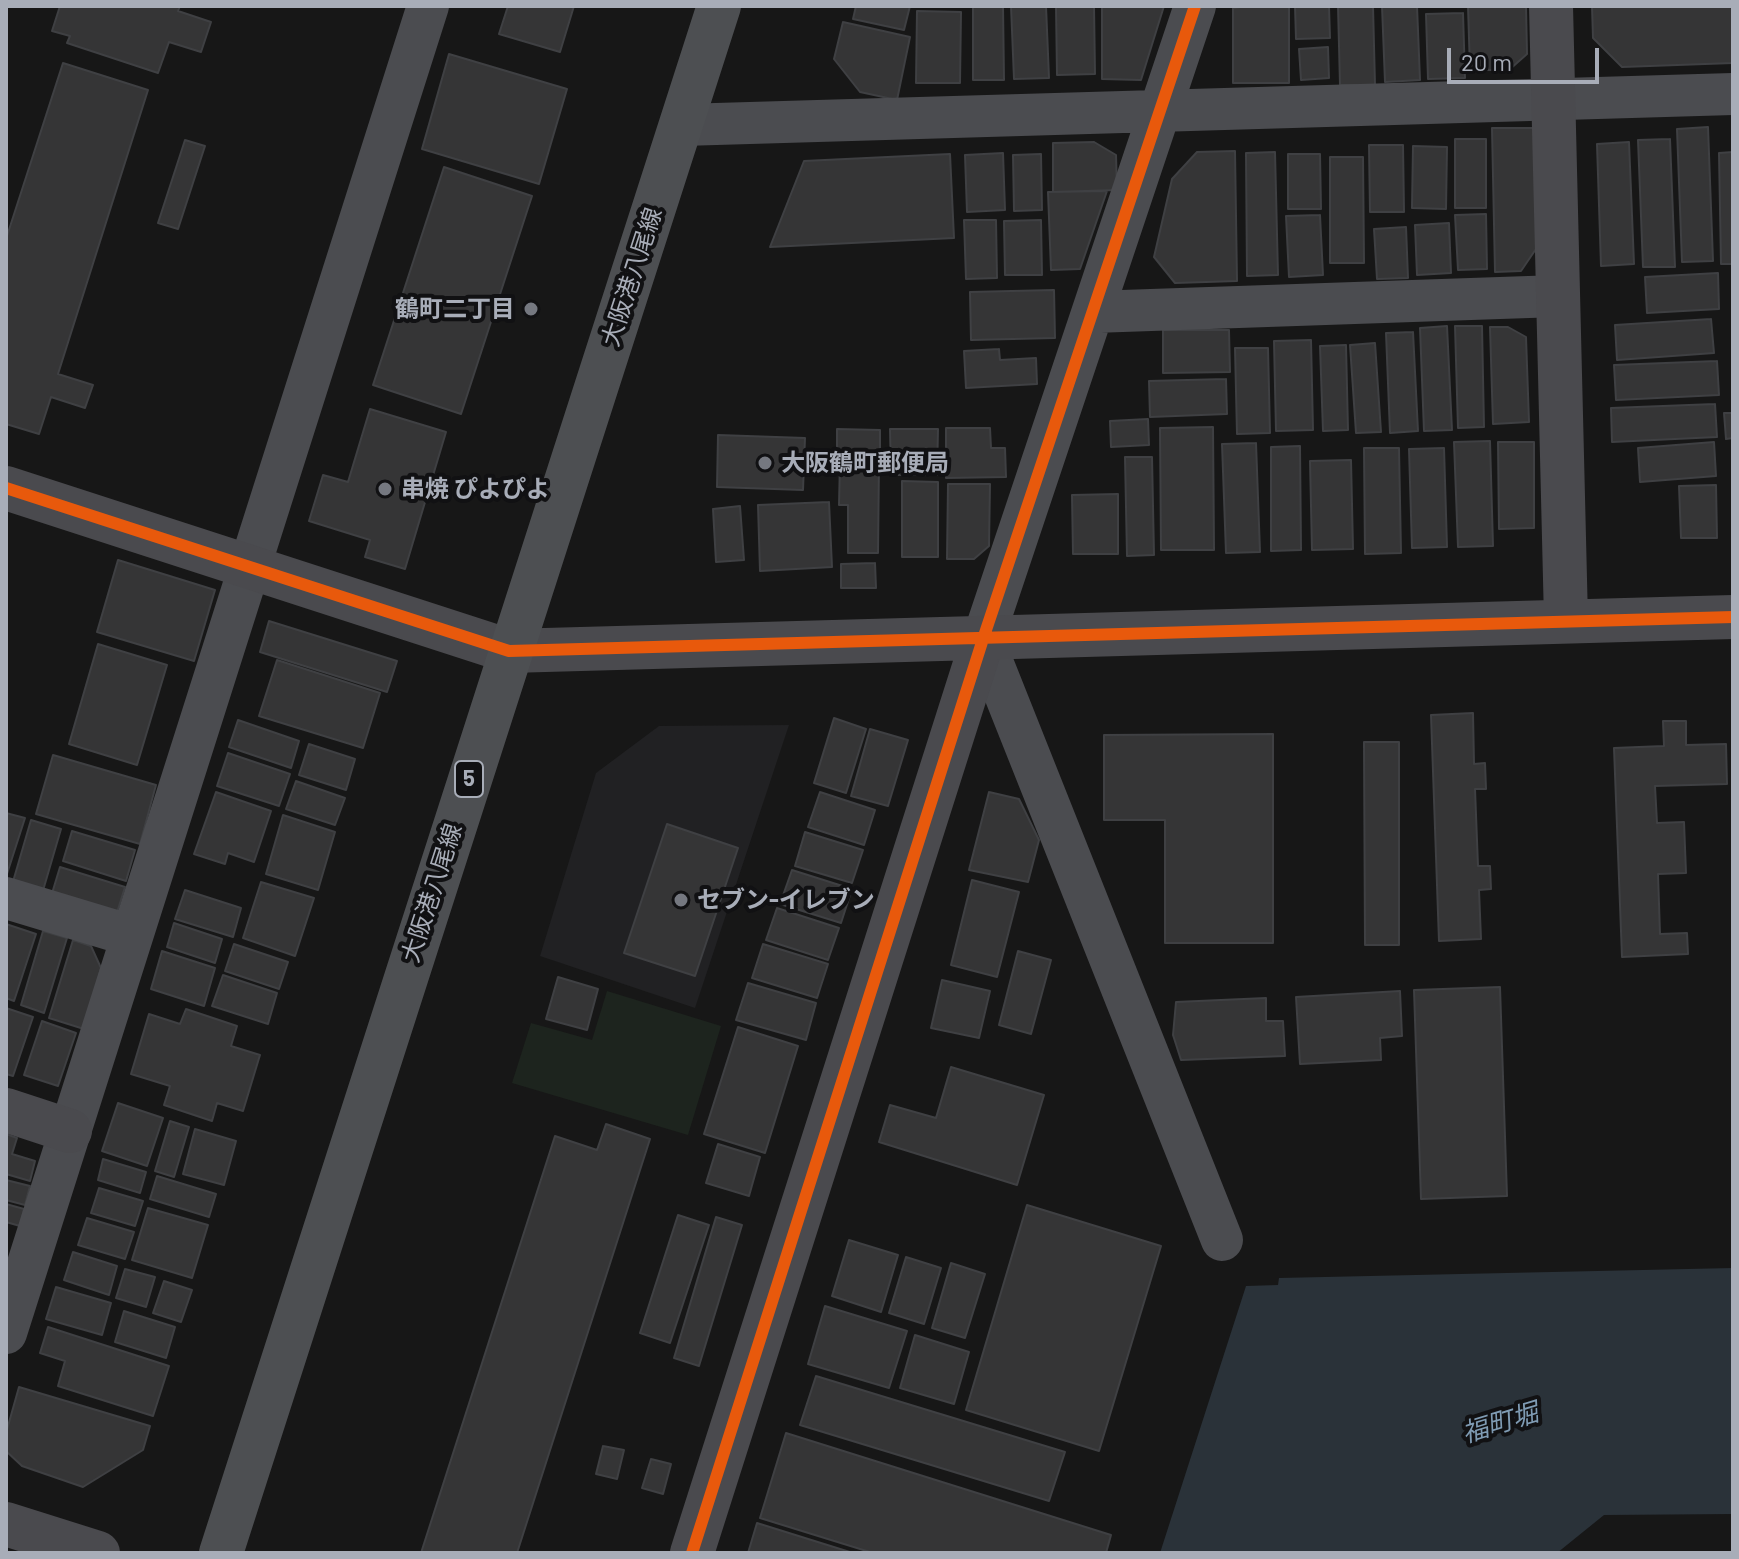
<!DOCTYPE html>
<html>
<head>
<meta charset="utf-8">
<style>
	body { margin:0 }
	#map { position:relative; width:1739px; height:1559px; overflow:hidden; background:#171717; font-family:Barlow,sans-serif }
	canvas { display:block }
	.frame { position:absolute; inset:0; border:8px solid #a8adb8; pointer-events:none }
	.scale { position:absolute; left:1447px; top:48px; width:152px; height:36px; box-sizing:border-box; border:4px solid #a8adb8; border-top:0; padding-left:10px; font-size:24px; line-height:28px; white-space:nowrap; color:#a8adb8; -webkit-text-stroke:6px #111113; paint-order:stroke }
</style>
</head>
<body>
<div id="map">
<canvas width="1739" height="1559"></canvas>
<div class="frame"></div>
<div class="scale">20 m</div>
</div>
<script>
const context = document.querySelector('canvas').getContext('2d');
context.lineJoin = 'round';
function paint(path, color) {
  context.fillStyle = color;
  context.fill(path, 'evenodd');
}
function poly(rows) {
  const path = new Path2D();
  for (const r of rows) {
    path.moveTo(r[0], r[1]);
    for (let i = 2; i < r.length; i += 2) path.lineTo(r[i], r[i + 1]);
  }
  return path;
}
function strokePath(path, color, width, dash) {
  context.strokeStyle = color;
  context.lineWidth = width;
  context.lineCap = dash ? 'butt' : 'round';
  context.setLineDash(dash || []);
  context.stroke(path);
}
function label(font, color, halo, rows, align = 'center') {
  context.font = font + ' Barlow,"Noto Sans JP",sans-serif';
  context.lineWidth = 8;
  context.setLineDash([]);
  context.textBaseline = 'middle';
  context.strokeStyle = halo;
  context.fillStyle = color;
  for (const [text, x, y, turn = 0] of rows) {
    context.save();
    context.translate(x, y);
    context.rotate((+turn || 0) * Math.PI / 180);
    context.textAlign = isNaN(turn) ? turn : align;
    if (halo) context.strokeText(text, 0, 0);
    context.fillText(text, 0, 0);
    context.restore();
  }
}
paint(poly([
	[789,725,695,1008,540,956,596,773,659,726]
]), '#212123');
paint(poly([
	[607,991,721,1026,688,1135,512,1083,531,1023,592,1040]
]), '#1d241e');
paint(poly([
	[1733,1268,1733,1514,1604,1515,1557,1553,1160,1553,1246,1286,1278,1285,1279,1278]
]), '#2a3239');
const building = poly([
	[60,6,180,6,178,11,211,22,201,52,169,42,158,73,67,43,70,36,52,31,60,6],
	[508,6,574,6,560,52,499,34,508,6],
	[856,6,910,6,904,30,853,19,856,6],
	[973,6,1003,6,1004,80,973,80,973,6],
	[1011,6,1046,6,1049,78,1014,79,1011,6],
	[1056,6,1094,6,1095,74,1057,75,1056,6],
	[1102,6,1164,6,1141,80,1102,79,1102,6],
	[1248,6,1289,6,1289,83,1233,83,1233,8,1248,6],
	[1295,6,1329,6,1330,38,1296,39,1295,6],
	[1338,6,1373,6,1375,85,1340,85,1338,6],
	[1382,6,1417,6,1420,80,1385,82,1382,6],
	[1468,6,1526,6,1527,54,1509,70,1470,70,1468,6],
	[1592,6,1733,6,1733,63,1622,67,1593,38,1592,6],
	[917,11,961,12,960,83,916,83,917,11],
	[1463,13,1465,78,1428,79,1426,14,1463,13],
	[843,22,910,37,897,100,860,92,834,59,843,22],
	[1328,47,1329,78,1301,80,1299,49,1328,47],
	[449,54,567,89,539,184,422,149,449,54],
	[63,63,148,90,58,374,93,385,85,408,51,397,39,434,6,424,6,239,63,63],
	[1708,127,1713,261,1682,262,1677,129,1708,127],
	[1492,128,1535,128,1538,246,1521,271,1495,272,1492,128],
	[1455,139,1486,139,1486,208,1455,208,1455,139],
	[1670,139,1675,267,1643,267,1638,140,1670,139],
	[185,140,205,146,178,229,158,223,185,140],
	[1094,142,1116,155,1117,190,1053,192,1053,143,1094,142],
	[1629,142,1634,264,1601,266,1597,144,1629,142],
	[1369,145,1403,145,1404,212,1370,212,1369,145],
	[1413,146,1447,147,1446,209,1412,208,1413,146],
	[1235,151,1237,281,1175,283,1154,257,1172,179,1197,152,1235,151],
	[1275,152,1278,275,1247,276,1246,153,1275,152],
	[1733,152,1733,264,1721,264,1719,153,1733,152],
	[1003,153,1005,210,967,212,965,155,1003,153],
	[950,154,954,238,770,247,804,161,950,154],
	[1041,154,1042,210,1014,211,1013,155,1041,154],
	[1288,154,1320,154,1321,209,1288,209,1288,154],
	[1330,157,1363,157,1364,263,1330,263,1330,157],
	[444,167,532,196,461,414,373,385,444,167],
	[1107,191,1080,269,1051,270,1048,192,1107,191],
	[1486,214,1487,269,1458,270,1455,215,1486,214],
	[1320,215,1323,275,1289,277,1286,216,1320,215],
	[964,220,996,220,997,278,966,279,964,220],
	[1041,220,1042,275,1005,275,1004,221,1041,220],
	[1449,223,1451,273,1417,275,1415,225,1449,223],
	[1406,227,1408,278,1377,279,1374,229,1406,227],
	[1718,273,1719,309,1647,313,1645,277,1718,273],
	[1054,290,1055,338,971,340,970,292,1054,290],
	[1711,319,1714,353,1617,360,1615,325,1711,319],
	[1447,326,1452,430,1424,431,1420,328,1447,326],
	[1455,326,1482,326,1484,427,1458,428,1455,326],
	[1490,327,1508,327,1526,337,1529,422,1493,424,1490,327],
	[1163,330,1229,330,1230,372,1163,373,1163,330],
	[1413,332,1418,431,1390,433,1386,333,1413,332],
	[1311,340,1313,430,1276,431,1274,341,1311,340],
	[1375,343,1381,432,1356,433,1350,345,1375,343],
	[1346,345,1348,430,1323,431,1320,346,1346,345],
	[1235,348,1268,348,1270,433,1237,434,1235,348],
	[999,349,1000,360,1036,358,1037,384,966,388,964,351,999,349],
	[1717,361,1719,395,1616,400,1614,365,1717,361],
	[1226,379,1227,414,1150,417,1149,381,1226,379],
	[1715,404,1717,437,1612,442,1611,408,1715,404],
	[370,409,446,432,405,569,365,557,370,540,309,521,323,475,348,482,370,409],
	[1724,413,1733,413,1733,438,1726,439,1724,413],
	[1148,419,1149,445,1111,447,1110,421,1148,419],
	[1213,427,1214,550,1161,550,1160,428,1213,427],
	[946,428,990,428,991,448,1005,448,1006,477,946,478,946,428],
	[837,429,880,430,880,452,837,452,837,429],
	[890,429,938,429,937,475,891,475,890,429],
	[718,435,805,438,803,490,717,487,718,435],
	[1490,441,1493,546,1458,547,1454,442,1490,441],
	[1498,442,1534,442,1534,528,1499,529,1498,442],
	[1714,442,1716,476,1640,482,1638,448,1714,442],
	[1256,443,1260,552,1226,553,1222,444,1256,443],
	[1300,446,1301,550,1271,551,1271,447,1300,446],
	[1364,448,1399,448,1401,553,1365,554,1364,448],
	[1444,448,1447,547,1412,548,1409,449,1444,448],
	[1125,457,1152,457,1154,555,1127,556,1125,457],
	[1351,460,1353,549,1312,550,1310,461,1351,460],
	[840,461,879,462,878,553,848,553,848,505,839,505,840,461],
	[902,481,938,482,938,557,902,557,902,481],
	[948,484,990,484,989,546,974,559,947,559,948,484],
	[1716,485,1717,538,1681,538,1679,486,1716,485],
	[1118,494,1118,554,1073,554,1072,495,1118,494],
	[829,502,832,567,760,571,758,505,829,502],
	[740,506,744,560,716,562,713,509,740,506],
	[118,560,215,590,194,661,97,632,118,560],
	[875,563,876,588,841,588,841,564,875,563],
	[269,621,397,661,387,692,260,652,269,621],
	[98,644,167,665,137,765,69,744,98,644],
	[277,660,380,693,363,748,259,716,277,660],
	[1473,713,1474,764,1485,763,1486,789,1475,789,1478,866,1490,866,1491,889,1479,890,1481,939,1439,941,1431,715,1473,713],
	[834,718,866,729,846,793,814,783,834,718],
	[238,720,299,741,291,768,229,747,238,720],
	[1663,721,1686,721,1686,745,1726,744,1727,784,1655,786,1657,823,1684,822,1686,873,1658,874,1660,934,1687,933,1688,954,1622,957,1614,748,1664,746,1663,721],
	[870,729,908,740,888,806,851,796,870,729],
	[1273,734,1273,943,1165,943,1165,820,1104,820,1104,735,1273,734],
	[1364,742,1399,742,1399,945,1365,945,1364,742],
	[309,744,355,759,346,790,299,775,309,744],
	[228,753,290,774,279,806,217,786,228,753],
	[53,755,156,785,140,844,36,814,53,755],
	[296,781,345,798,335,825,286,809,296,781],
	[216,792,271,811,254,862,228,853,225,864,194,854,216,792],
	[820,792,875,810,864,845,808,827,820,792],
	[989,792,1019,799,1039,840,1028,882,969,870,989,792],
	[6,813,25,818,6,877,6,813],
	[283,815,335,832,318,890,266,874,283,815],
	[31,820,61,829,42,894,12,885,31,820],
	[667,824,738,848,695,976,624,953,667,824],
	[72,831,135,850,126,881,63,861,72,831],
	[805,832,863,850,852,883,795,866,805,832],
	[60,867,125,887,115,919,50,900,60,867],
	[792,870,852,889,841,923,780,904,792,870],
	[972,880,1019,892,997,977,951,965,972,880],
	[261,882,314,898,295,956,243,938,261,882],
	[185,890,241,908,233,937,175,919,185,890],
	[777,908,839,928,828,960,766,940,777,908],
	[174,923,222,939,215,963,167,947,174,923],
	[6,924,36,934,14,1001,6,998,6,924],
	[43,931,67,938,44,1013,21,1005,43,931],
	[73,940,91,946,101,968,84,1029,49,1018,73,940],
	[234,944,288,962,279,989,225,971,234,944],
	[763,944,828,964,817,998,752,978,763,944],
	[162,951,215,968,204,1006,151,989,162,951],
	[1018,951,1051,960,1031,1034,999,1025,1018,951],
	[223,975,277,993,268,1024,212,1006,223,975],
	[558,977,598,989,587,1030,546,1019,558,977],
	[942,980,990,991,979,1038,931,1028,942,980],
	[748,983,816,1003,806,1040,736,1020,748,983],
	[1500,987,1507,1196,1421,1199,1414,990,1500,987],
	[1400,991,1402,1036,1380,1038,1381,1060,1300,1064,1296,997,1400,991],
	[1266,998,1266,1021,1283,1021,1285,1056,1181,1060,1173,1035,1176,1002,1266,998],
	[6,1008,33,1017,13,1076,6,1074,6,1008],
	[186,1009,237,1026,231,1046,260,1055,243,1111,217,1103,212,1121,164,1105,170,1086,131,1074,149,1014,180,1024,186,1009],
	[42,1021,76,1033,58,1086,24,1075,42,1021],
	[738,1027,798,1046,765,1153,704,1134,738,1027],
	[951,1067,1044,1095,1017,1185,879,1142,890,1105,936,1118,951,1067],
	[118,1103,163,1118,147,1166,102,1151,118,1103],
	[170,1121,189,1127,174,1177,155,1171,170,1121],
	[606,1124,650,1139,517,1553,421,1553,555,1136,597,1150,606,1124],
	[195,1129,236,1141,224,1185,183,1174,195,1129],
	[6,1134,17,1138,12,1154,35,1161,30,1181,6,1174,6,1134],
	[718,1144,760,1157,749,1196,706,1183,718,1144],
	[103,1159,146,1172,140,1193,98,1180,103,1159],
	[157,1176,216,1194,209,1217,150,1199,157,1176],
	[6,1180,30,1186,25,1205,6,1200,6,1180],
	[99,1188,143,1201,135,1226,91,1213,99,1188],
	[6,1204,24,1209,20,1226,6,1222,6,1204],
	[1027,1205,1161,1246,1099,1451,966,1410,1027,1205],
	[148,1208,208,1225,192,1278,132,1260,148,1208],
	[678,1215,709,1225,670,1343,640,1333,678,1215],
	[716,1217,742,1225,699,1366,674,1358,716,1217],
	[87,1218,134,1232,125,1259,78,1245,87,1218],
	[849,1240,898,1255,881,1312,832,1296,849,1240],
	[73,1252,117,1266,109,1295,64,1280,73,1252],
	[906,1257,941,1268,924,1324,889,1313,906,1257],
	[951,1263,985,1274,965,1338,932,1328,951,1263],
	[125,1269,155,1277,146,1307,116,1298,125,1269],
	[164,1281,192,1290,181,1322,153,1313,164,1281],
	[56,1287,111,1303,102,1335,46,1319,56,1287],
	[825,1306,907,1331,889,1388,808,1364,825,1306],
	[124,1311,175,1327,166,1358,115,1342,124,1311],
	[48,1327,169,1366,153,1416,58,1386,65,1361,40,1353,48,1327],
	[915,1335,969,1352,954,1404,900,1388,915,1335],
	[816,1376,1065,1452,1049,1501,800,1425,816,1376],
	[19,1387,150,1426,143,1450,83,1487,22,1466,6,1451,6,1433,19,1387],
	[786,1433,1111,1535,1106,1553,873,1553,760,1518,786,1433],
	[603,1446,624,1450,617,1479,596,1474,603,1446],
	[651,1459,671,1464,663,1494,642,1488,651,1459],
	[757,1523,853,1553,748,1553,757,1523]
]);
paint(building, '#353536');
strokePath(building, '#3f4043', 2);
strokePath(poly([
	[1195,6,983,639,1222,1240],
	[682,125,1733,94],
	[1093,312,1558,296],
	[6,898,132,936],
	[6,1333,428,6]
]), '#4b4c50', 42);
strokePath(poly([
	[1551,6,1566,620],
	[6,488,509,651,1733,617],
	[6,1110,70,1131],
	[6,1524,98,1553],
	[692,1553,983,639]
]), '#4a4a4e', 44);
strokePath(poly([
	[221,1553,719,6]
]), '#4d4f52', 44);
strokePath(poly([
	[6,488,509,651,1733,617],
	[692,1553,983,639,1195,6]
]), '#e8590c', 12);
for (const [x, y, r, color] of [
	[531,309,8,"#757880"],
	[765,463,8,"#757880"],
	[385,489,8,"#757880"],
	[681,900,8,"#757880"]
]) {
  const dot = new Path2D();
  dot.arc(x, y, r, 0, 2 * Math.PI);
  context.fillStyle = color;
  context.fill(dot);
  strokePath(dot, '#111113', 3);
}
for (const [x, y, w] of [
	[469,779,28]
]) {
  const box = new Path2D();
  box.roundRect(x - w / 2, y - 18, w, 36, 6);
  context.fillStyle = '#111113';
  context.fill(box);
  strokePath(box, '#a8adb8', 2);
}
label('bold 22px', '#a8adb8', null, [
	["5",469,779]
]);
label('24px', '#a8adb8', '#111113', [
	["大阪港八尾線",632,277,-72],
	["大阪港八尾線",432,893,-72]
]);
label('bold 24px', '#a8adb8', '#111113', [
	["鶴町二丁目",515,309,"right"],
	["大阪鶴町郵便局",781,463],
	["串焼 ぴよぴよ",401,489],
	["セブン-イレブン",697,900]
], 'left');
label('italic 26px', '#7f9bb3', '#111113', [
	["福町堀",1500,1423,-17]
]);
</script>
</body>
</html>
